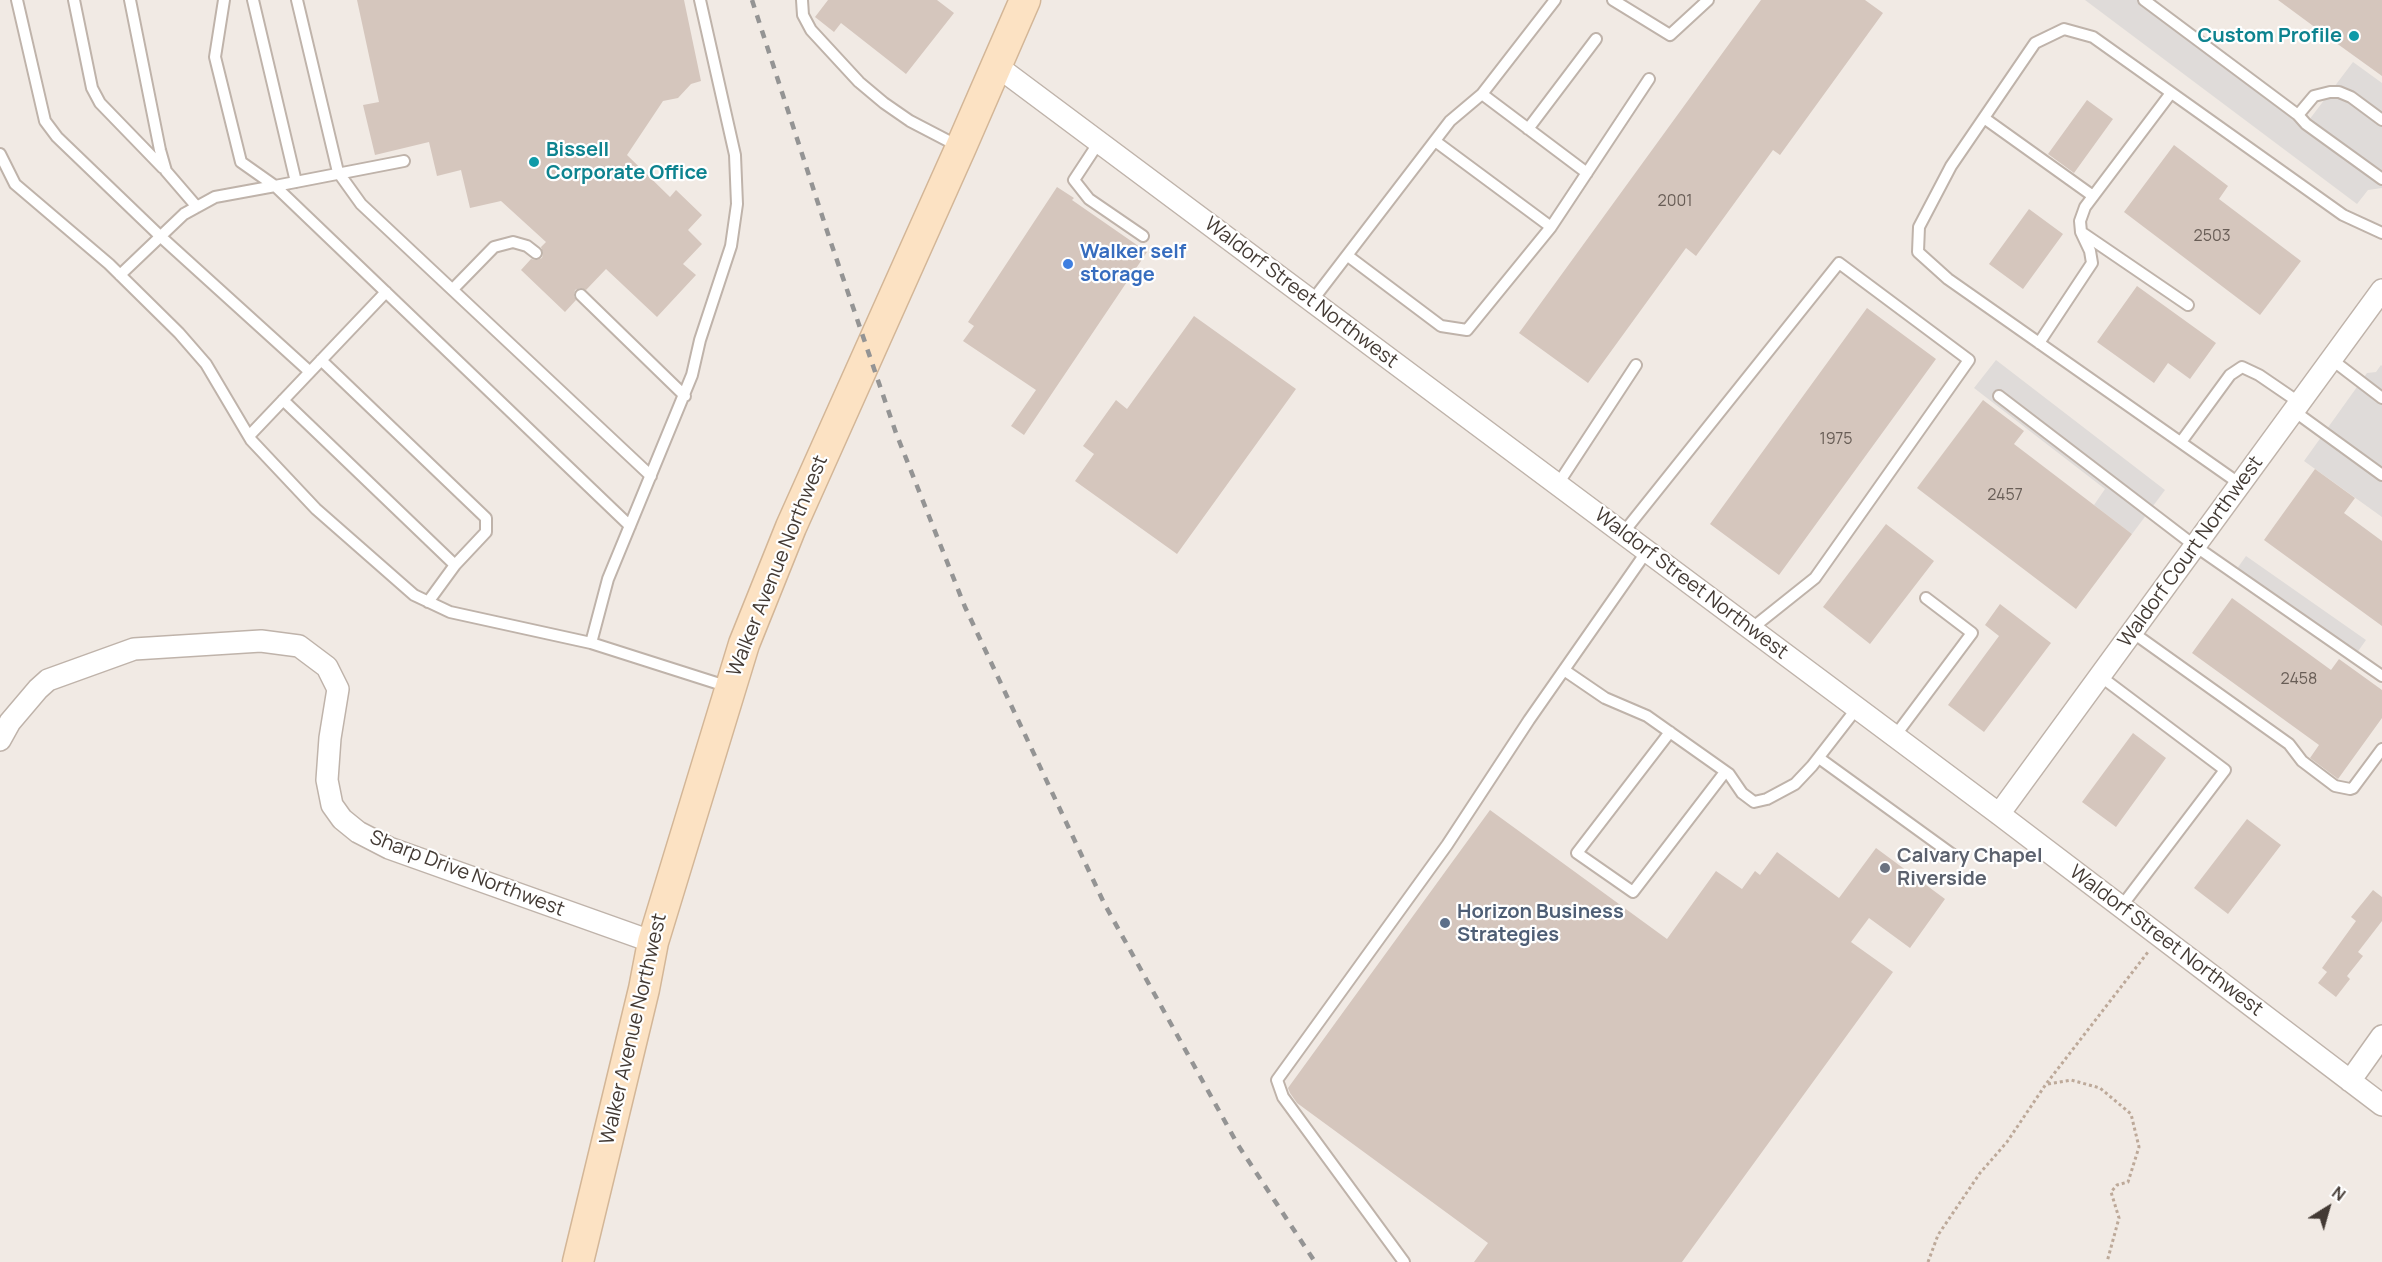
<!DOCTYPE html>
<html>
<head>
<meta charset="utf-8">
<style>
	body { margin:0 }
	#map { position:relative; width:2382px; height:1262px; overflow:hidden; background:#f1eae4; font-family:Manrope,sans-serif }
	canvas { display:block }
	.north { position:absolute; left:2298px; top:1178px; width:60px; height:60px; -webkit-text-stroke:4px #fff; paint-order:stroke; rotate:37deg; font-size:16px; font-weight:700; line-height:24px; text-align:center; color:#433a34 }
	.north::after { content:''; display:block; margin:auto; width:21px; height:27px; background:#433a34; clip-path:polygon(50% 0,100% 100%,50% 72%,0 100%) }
</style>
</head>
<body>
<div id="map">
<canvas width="2382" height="1262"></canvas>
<div class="north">N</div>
</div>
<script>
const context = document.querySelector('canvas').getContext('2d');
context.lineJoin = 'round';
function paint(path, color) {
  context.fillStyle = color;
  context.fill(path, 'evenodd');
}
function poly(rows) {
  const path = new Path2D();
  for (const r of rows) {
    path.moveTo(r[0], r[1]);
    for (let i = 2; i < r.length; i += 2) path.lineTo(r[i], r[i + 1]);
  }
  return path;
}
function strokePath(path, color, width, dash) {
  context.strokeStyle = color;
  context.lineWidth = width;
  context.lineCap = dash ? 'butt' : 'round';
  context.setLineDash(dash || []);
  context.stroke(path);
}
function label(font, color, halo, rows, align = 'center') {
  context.font = font + ' Manrope,sans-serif';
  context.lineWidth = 4.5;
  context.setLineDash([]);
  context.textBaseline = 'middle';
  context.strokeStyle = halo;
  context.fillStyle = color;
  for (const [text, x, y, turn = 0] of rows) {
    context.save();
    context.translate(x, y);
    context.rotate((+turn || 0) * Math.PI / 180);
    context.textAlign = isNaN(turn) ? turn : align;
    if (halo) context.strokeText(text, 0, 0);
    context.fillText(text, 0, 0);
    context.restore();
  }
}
paint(poly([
	[2085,0,2141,0,2306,124,2353,62,2382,83,2382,188,2368,190,2357,204],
	[1996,360,2165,490,2132,534,2094,505,2105,489,1974,388],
	[2381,365,2382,366,2382,517,2304,461,2367,373,2376,372],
	[2246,556,2366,640,2354,657,2234,573]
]), '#dfdbd9');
paint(poly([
	[357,0,684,0,701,81,691,84,678,98,663,101,627,155,670,197,676,190,702,215,688,230,702,244,683,264,696,275,657,317,606,269,586,290,580,288,575,290,574,296,576,300,565,312,521,270,531,259,536,260,542,258,543,253,541,247,546,242,501,201,470,208,461,170,437,176,429,142,375,155,363,105,379,102],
	[828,0,937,0,954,13,906,74,841,23,834,32,815,17],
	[1761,0,1865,0,1883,13,1780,155,1773,150,1696,256,1686,248,1588,383,1519,333],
	[2278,0,2382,0,2382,76,2339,45],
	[2087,100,2113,119,2074,173,2048,154],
	[2174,145,2228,186,2219,199,2301,261,2260,315,2124,212],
	[1057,187,1074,198,1072,200,1147,252,1024,435,1011,426,1036,390,963,341,974,326,968,322],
	[2029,209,2063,234,2023,289,1989,264],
	[2137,286,2216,343,2190,379,2168,363,2154,383,2097,342],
	[1867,308,1936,359,1779,575,1710,524],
	[1194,316,1296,389,1177,554,1075,481,1094,454,1083,446,1116,400,1127,409],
	[1983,400,2024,431,2014,444,2132,534,2076,609,1917,488],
	[2315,469,2355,498,2344,513,2382,541,2382,626,2264,540],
	[1886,524,1934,561,1870,644,1823,607],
	[2232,598,2331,670,2339,659,2382,690,2382,718,2338,779,2310,758,2319,745,2192,653],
	[2000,604,2051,643,1984,732,1948,705,1999,636,1985,625],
	[2133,733,2166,758,2116,827,2082,802],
	[1490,810,1667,939,1716,871,1742,889,1755,871,1760,875,1777,852,1839,898,1876,848,1945,899,1910,948,1869,918,1851,942,1893,972,1682,1262,1474,1262,1488,1243,1297,1103,1290,1093,1288,1088],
	[2247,819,2281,845,2228,914,2194,888],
	[2373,890,2382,897,2382,921,2358,952,2363,956,2347,976,2350,979,2336,997,2318,983,2327,972,2322,968,2356,921,2351,917]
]), '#d5c6bd');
const lane = poly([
	[17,0,45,121,57,137,160,236,310,372],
	[74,0,92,88,100,103,163,168],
	[130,0,160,150,166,171,197,207],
	[224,0,215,57,241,162,275,186,404,161],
	[253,0,296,182],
	[297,0,338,172,361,204,651,476],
	[802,0,803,15,811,30,859,82,884,103,910,121,958,146],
	[1613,0,1670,35,1708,0],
	[2144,0,2298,115,2306,124,2382,179],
	[1482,94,1587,173],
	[2298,115,2314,96,2330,92,2339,92,2351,97,2382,120],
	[1984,118,2093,196],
	[1528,129,1596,39],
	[1099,142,1074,180,1089,199,1143,236],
	[0,154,15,184,109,264,179,333,206,364,251,440,316,509,414,595,450,612,591,643,729,687],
	[1551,227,1649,79],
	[2081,232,2188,305],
	[1348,256,1441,326,1467,330,1551,227,1435,141],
	[120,275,184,214,215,197,275,186,630,526],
	[453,289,494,247,513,242,527,246,536,253],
	[581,295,685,396],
	[1312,301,1450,121,1482,94,1555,0],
	[2039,343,2092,263,2090,251,2081,232,2080,221,2085,207,2171,93],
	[2331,359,2382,398],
	[321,360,486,518,486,532,455,565,428,602],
	[1999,396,2195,546,2382,676],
	[283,400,455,565],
	[2294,411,2382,475],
	[249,436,386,292],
	[2181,442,2230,375,2242,367,2259,375,2300,403],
	[1558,484,1636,365],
	[2240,484,1948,279,1918,252,1919,227,1951,166,2035,43,2064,29,2093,37,2343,215,2382,233],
	[1623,533,1839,263,1969,360,1815,578,1751,629],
	[2132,632,2289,744,2302,761,2335,786,2350,789,2353,788,2382,749],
	[591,643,608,579,692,375,700,340,731,246,737,204,735,155,700,0],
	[1564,670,1605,698,1647,716,1729,774,1742,793,1754,802,1767,799,1795,784,1812,766,1857,708],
	[2100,676,2225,770,2121,907],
	[1670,732,1577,853,1633,892,1725,772],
	[1895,736,1972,633,1926,598],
	[1819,758,1953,855],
	[1404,1262,1283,1097,1277,1080,1447,845,1529,720,1647,551]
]);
const street = poly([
	[997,66,1999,814,2382,1105],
	[0,740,10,722,38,689,48,680,134,649,261,641,299,646,327,667,338,689,330,738,327,780,332,805,342,819,358,832,389,848,653,942],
	[1999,814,2382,290],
	[2350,1081,2382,1036]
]);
const secondary = poly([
	[578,1262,644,989,653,942,744,644,791,527,961,147,1025,0]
]);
strokePath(lane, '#bfb3aa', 14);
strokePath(street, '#bfb3aa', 24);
strokePath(secondary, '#d3b697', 33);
strokePath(poly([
	[2048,1084,2071,1080,2100,1088,2131,1114,2139,1147,2128,1182,2117,1185,2111,1192,2119,1218,2107,1262],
	[1928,1262,1938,1235,1980,1173,2007,1142,2046,1084,2148,952]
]), '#bda999', 3, [3, 3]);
strokePath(lane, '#fff', 10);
strokePath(street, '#fff', 21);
strokePath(secondary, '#fce2c3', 30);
strokePath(poly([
	[752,0,829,237,896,433,965,607,1104,903,1238,1145,1315,1262]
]), '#949494', 4.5, [8, 8]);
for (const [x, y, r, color] of [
	[2354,36,6,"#0f9aa8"],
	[534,162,6,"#0f9aa8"],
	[1068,264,6,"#3f7fe0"],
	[1885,868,6,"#6b7280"],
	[1445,923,6,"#5c6f8a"]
]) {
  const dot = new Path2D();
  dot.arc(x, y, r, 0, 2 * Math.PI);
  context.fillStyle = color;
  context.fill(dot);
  strokePath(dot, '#fff', 2);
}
label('16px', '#685d56', null, [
	["2001",1675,202],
	["2503",2212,237],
	["1975",1836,440],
	["2457",2005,496],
	["2458",2299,680]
]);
label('bold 20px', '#0d838f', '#fff', [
	["Custom Profile",2342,36],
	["Bissell",546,150,"left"],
	["Corporate Office",546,173,"left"]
], 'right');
label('bold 20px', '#366cbe', '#fff', [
	["Walker self",1080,252],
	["storage",1080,275]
], 'left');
label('20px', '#433a34', '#fff', [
	["Waldorf Street Northwest",1301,293,37],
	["Waldorf Court Northwest",2191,552,-54],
	["Walker Avenue Northwest",778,566,-68],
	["Waldorf Street Northwest",1691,584,37],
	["Sharp Drive Northwest",467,874,21],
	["Waldorf Street Northwest",2166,941,37],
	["Walker Avenue Northwest",634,1029,-77]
]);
label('bold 20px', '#5b616d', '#fff', [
	["Calvary Chapel",1897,856],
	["Riverside",1897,879]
], 'left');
label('bold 20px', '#4e5e75', '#fff', [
	["Horizon Business",1457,912],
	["Strategies",1457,935]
], 'left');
</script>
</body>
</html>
